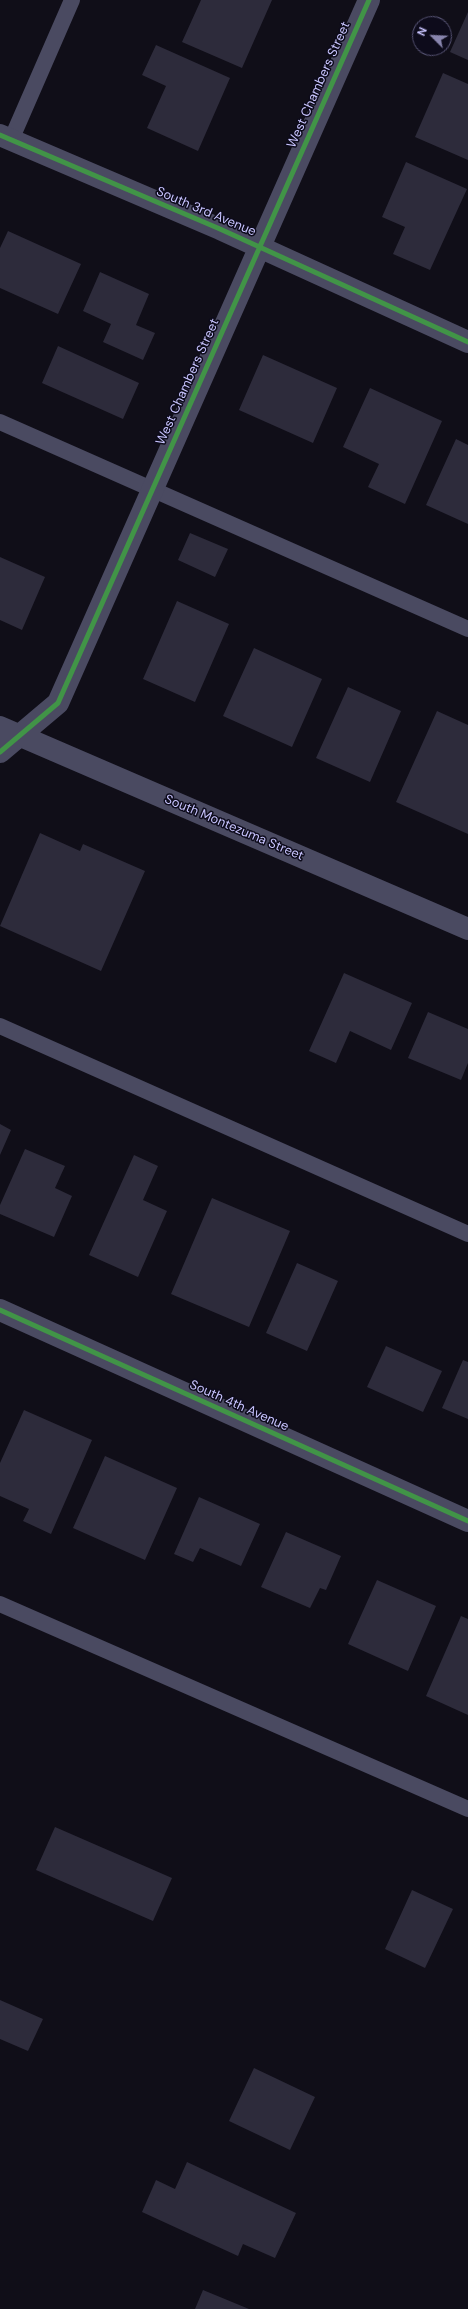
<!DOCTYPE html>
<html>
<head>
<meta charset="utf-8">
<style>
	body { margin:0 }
	#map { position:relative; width:468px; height:2309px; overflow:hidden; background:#100e18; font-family:"DM Sans",sans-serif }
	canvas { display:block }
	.north { position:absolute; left:412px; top:16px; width:40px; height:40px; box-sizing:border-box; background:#0d0b1b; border:1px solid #585576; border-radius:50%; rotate:294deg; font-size:11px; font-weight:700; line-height:16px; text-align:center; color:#c9c5ff }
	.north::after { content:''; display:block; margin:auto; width:14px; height:18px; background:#8885ae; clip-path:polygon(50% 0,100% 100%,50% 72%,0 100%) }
</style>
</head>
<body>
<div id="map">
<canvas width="468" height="2309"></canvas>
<div class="north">N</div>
</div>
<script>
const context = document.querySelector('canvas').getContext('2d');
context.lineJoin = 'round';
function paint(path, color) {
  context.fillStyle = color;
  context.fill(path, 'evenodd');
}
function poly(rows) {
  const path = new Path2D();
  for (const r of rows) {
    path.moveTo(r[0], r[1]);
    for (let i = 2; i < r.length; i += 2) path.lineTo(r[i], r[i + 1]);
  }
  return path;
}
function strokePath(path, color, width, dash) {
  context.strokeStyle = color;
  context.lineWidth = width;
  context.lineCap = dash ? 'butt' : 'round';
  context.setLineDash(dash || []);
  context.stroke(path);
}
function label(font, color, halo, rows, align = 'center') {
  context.font = font + ' "DM Sans",sans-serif';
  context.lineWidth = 3;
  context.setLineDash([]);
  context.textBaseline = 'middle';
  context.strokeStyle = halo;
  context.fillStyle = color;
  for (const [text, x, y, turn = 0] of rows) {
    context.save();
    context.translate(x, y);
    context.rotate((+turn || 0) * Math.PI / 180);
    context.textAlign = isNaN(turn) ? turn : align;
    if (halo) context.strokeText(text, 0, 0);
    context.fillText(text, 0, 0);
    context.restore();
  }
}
paint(poly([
	[201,0,272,0,242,68,182,42],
	[468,12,468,60,450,52],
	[156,45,230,78,198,151,147,128,166,86,142,75],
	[443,73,468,84,468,160,415,137],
	[406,162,467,189,430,270,393,254,405,227,382,217],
	[8,231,81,264,58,314,0,288,0,248],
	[100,272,149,294,136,325,155,333,143,360,103,342,111,324,83,311],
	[58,346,139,383,123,419,42,383],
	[263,355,337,388,313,443,239,410],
	[370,388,442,421,405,504,368,487,379,464,343,447],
	[456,439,468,445,468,524,426,505],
	[190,533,228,549,215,577,178,560],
	[0,557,45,577,22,630,0,620],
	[177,601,229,624,195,702,143,679],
	[254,648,322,679,292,747,223,716],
	[348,687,401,711,370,782,316,758],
	[437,711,468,725,468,834,396,802],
	[40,833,80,851,83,844,145,871,101,971,0,926],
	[344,973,412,1003,391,1050,350,1031,336,1063,309,1051],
	[428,1012,468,1029,468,1063,461,1080,408,1058],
	[0,1124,11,1130,0,1155],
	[25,1149,65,1166,55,1188,72,1196,54,1237,0,1214,0,1205],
	[134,1155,158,1166,143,1200,167,1211,138,1277,89,1255],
	[212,1198,290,1231,249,1327,171,1294],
	[297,1263,338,1281,307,1351,266,1333],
	[386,1346,442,1371,423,1412,367,1387],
	[463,1360,468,1362,468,1419,442,1408],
	[24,1410,92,1440,51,1534,23,1521,29,1509,0,1496,0,1463],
	[105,1456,177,1488,145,1560,73,1528],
	[199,1497,260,1524,241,1566,200,1548,193,1562,174,1554],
	[286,1532,341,1556,326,1590,320,1588,310,1608,261,1587],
	[377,1580,436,1606,408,1671,348,1644],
	[461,1616,468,1619,468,1715,426,1696],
	[55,1827,172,1878,153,1921,36,1870],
	[412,1890,453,1909,425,1968,385,1949],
	[0,2000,43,2019,28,2051,0,2039],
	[254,2068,315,2097,290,2150,229,2121],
	[187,2162,296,2213,275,2258,243,2244,238,2256,142,2212,156,2180,175,2189],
	[203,2290,249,2309,195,2309]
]), '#2d2b3b');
strokePath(poly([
	[11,140,72,0],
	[0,422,468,629],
	[0,1026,468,1234],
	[0,1604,468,1809]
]), '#4a4a61', 16);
strokePath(poly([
	[0,135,220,229,468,342],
	[0,727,468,929],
	[0,752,58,703,369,0],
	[0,1310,468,1521]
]), '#4a4a61', 22);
strokePath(poly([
	[0,135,220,229,468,342],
	[0,752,58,703,369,0],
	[0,1310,468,1521]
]), '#419447', 5);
label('13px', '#c9c5ff', '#0d0b1b', [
	["West Chambers Street",319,85,-66],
	["South 3rd Avenue",206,212,23],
	["West Chambers Street",188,382,-66],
	["South Montezuma Street",234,828,23],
	["South 4th Avenue",239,1406,24]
]);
</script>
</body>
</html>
